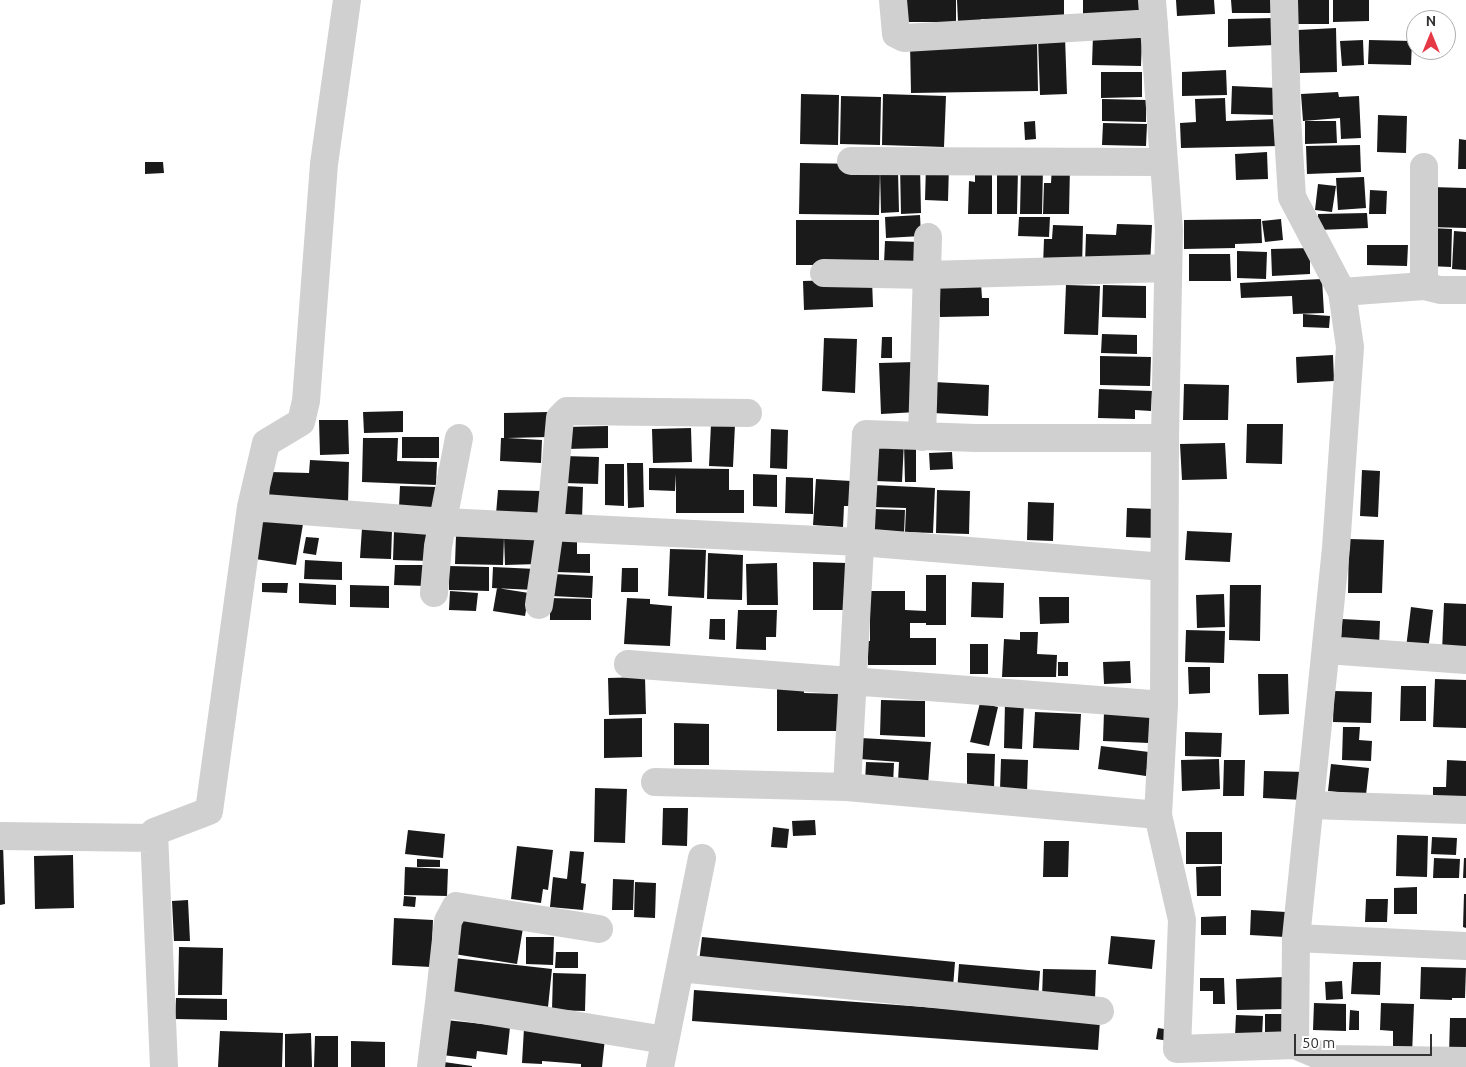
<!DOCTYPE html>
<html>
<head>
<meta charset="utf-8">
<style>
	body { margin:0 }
	#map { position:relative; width:1466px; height:1067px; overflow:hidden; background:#fff; font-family:Ubuntu,sans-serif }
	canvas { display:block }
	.north { position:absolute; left:1406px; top:10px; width:50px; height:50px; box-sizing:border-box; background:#fff; border:1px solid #adadad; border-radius:50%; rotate:0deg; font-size:14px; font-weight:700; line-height:20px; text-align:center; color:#333 }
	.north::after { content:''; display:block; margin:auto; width:18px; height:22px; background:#e63946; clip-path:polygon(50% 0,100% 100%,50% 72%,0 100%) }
	.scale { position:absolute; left:1294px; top:1034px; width:138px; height:22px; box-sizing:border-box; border:2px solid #333; border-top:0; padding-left:6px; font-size:15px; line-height:18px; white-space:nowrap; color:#333; -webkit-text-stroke:4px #fff; paint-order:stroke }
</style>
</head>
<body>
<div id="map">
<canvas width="1466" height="1067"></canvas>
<div class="north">N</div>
<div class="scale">50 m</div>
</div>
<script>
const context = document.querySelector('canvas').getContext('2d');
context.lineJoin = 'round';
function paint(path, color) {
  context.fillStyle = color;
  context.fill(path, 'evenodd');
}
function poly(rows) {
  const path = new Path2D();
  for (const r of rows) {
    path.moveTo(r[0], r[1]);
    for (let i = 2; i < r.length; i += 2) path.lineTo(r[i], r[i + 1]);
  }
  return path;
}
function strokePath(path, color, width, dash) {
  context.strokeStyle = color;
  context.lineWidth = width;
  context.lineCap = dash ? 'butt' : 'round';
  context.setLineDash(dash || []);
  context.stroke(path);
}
paint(poly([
	[905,0,956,0,956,22,905,22],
	[957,0,1064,0,1064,18,981,19,981,21,958,22],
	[1083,0,1140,0,1140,16,1083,17],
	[1176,0,1214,0,1215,14,1177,16],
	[1231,0,1271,0,1271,13,1232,13],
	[1294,0,1329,0,1329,24,1295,24],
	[1333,0,1369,0,1369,21,1333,22],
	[1274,18,1275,45,1228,47,1228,19],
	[1336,28,1337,72,1300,73,1298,30],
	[1093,35,1142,36,1141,66,1092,65],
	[1065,37,1067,94,1040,95,1038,38],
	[1363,40,1364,65,1342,66,1340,41],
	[1369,40,1412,41,1411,65,1368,64],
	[1037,41,1038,91,911,93,910,43],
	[1226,70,1227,95,1182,96,1182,72],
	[1101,72,1142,72,1142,97,1101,98],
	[1232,86,1277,88,1276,115,1231,114],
	[1338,92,1339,97,1359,96,1361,138,1341,139,1340,118,1303,121,1301,94],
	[801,94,839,95,838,145,800,144],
	[883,94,946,96,944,147,882,145],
	[841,96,881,97,880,145,840,144],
	[1225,98,1226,121,1278,119,1279,146,1181,148,1180,123,1196,122,1195,99],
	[1102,99,1146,100,1146,122,1102,121],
	[1378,115,1407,116,1406,153,1377,152],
	[1035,121,1036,139,1025,140,1024,122],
	[1305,121,1336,121,1337,143,1305,144],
	[1103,123,1147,124,1146,146,1102,145],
	[1459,139,1466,140,1466,169,1458,169],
	[1360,145,1361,172,1307,174,1306,146],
	[1267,152,1268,179,1236,180,1235,154],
	[145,162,163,162,164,173,145,174],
	[800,163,863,164,880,171,879,215,799,214],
	[900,165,920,165,921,213,901,214],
	[926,165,949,165,948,201,925,200],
	[1052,166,1070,166,1069,214,1043,214,1044,183,1051,183],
	[975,167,992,167,992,214,968,214,969,181,975,182],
	[1021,168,1043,169,1042,214,1020,214],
	[997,169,1018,169,1017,214,997,214],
	[880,171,898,171,899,212,881,213],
	[1364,177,1366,208,1338,210,1336,178],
	[1318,184,1336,186,1332,212,1315,210],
	[1431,187,1466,188,1466,228,1429,227],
	[1370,190,1387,191,1386,214,1369,214],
	[1367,213,1368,228,1318,230,1318,214],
	[920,215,921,236,886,238,885,217],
	[1019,217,1050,217,1049,237,1018,236],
	[1261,219,1262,243,1235,244,1235,248,1184,249,1184,220],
	[1281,219,1283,240,1265,242,1262,221],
	[796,220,879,220,879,265,796,265],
	[1117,224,1152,225,1150,266,1085,264,1086,234,1116,235],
	[1053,225,1083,226,1082,268,1043,266,1044,239,1052,239],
	[1430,228,1452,229,1451,267,1429,266],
	[1454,231,1466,232,1466,270,1452,269],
	[885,241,921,242,920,264,884,263],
	[1367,245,1408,245,1407,266,1367,265],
	[1310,248,1310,274,1272,276,1271,249],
	[1237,251,1267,252,1266,279,1237,278],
	[1189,254,1230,254,1231,281,1189,281],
	[872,279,873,307,804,310,803,281],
	[1322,279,1324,313,1293,314,1292,296,1241,298,1240,283],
	[939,283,981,283,982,298,989,298,989,316,940,317],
	[1066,285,1100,286,1098,335,1064,334],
	[1103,285,1146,286,1146,318,1102,317],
	[1303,314,1330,316,1329,328,1303,327],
	[1102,334,1137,335,1137,354,1101,353],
	[882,337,892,337,892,358,881,358],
	[824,338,857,339,855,393,822,391],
	[1333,355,1334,381,1297,383,1296,357],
	[1100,356,1151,357,1150,386,1100,385],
	[915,362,917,412,881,414,879,363],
	[934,382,989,385,988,416,933,413],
	[1184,384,1229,385,1228,420,1183,420],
	[1099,389,1152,391,1151,411,1135,410,1135,419,1098,418],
	[403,411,403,432,364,433,363,412],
	[548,412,548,437,507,438,542,440,541,463,500,461,501,438,504,438,504,413],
	[319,420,348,420,349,454,320,455],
	[711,424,735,424,733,467,709,466],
	[1247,424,1283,424,1282,464,1246,463],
	[608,426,608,448,566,449,565,427],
	[691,428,692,462,653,463,652,429],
	[771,429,788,430,787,469,770,468],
	[402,437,439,437,439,458,402,458],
	[363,438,398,438,397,461,437,462,436,485,362,482],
	[876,441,904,442,902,482,875,481],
	[1225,443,1227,479,1182,480,1180,444],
	[904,444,916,444,916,482,905,482],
	[952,452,953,469,930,470,929,453],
	[564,456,599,457,598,484,563,483],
	[310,460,349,462,348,504,269,501,270,472,309,473],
	[627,463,643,463,644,507,628,508],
	[605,464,624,464,624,506,605,505],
	[439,467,443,467,441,510,399,508,400,486,438,487],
	[649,468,729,469,729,490,744,490,744,513,676,513,676,474,675,491,649,490],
	[1362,470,1380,471,1378,517,1360,516],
	[753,474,777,475,777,507,753,506],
	[786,477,813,478,813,514,785,513],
	[816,479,851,481,850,506,844,506,843,527,813,525],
	[874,485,935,488,933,533,905,532,906,508,873,507],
	[565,486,583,487,582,519,564,518],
	[498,490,541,491,540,516,496,514],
	[937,490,970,491,969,534,936,533],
	[1028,502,1054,503,1053,541,1027,540],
	[1127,508,1156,509,1155,538,1126,537],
	[874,509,905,510,904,534,874,533],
	[261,517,303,524,296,565,255,559],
	[362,528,392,530,391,559,360,558],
	[394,531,433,532,433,561,393,560],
	[1187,531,1232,533,1230,562,1185,560],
	[456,535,504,537,503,565,455,564],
	[537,536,538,564,505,565,504,537],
	[306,537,319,538,316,555,303,553],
	[556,539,577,539,577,554,590,554,590,573,555,572],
	[1349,539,1384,540,1382,593,1348,593],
	[670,549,706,550,704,598,668,596],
	[708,553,743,555,742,600,707,599],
	[305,560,342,562,342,580,304,579],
	[813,562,847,563,846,610,813,610],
	[777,563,778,605,747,605,746,564],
	[395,565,427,565,427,586,394,585],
	[449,566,489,567,489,591,449,590],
	[493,567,536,569,535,590,492,588],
	[622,568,638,568,638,592,621,592],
	[553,574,593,576,592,598,552,596],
	[926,575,946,575,946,625,926,625,926,623,910,623,910,638,936,638,936,665,868,665,868,641,870,641,870,591,905,591,905,610,926,611],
	[972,582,1004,583,1003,618,971,617],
	[262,583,288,583,287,593,262,592],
	[299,583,336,585,336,605,299,603],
	[350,585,389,586,389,608,350,607],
	[1230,585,1261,585,1260,641,1229,640],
	[497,588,529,593,525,616,493,611],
	[450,591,478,593,476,611,449,610],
	[1224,594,1225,627,1197,628,1196,595],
	[1039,597,1069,597,1069,623,1040,624],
	[550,598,591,599,591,620,550,620],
	[627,598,650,599,650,604,672,606,670,646,624,644],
	[1444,603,1466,604,1466,653,1442,652],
	[1411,607,1433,610,1428,651,1406,648],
	[738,610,777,610,776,637,766,637,766,650,736,649],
	[710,619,725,619,725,640,709,639],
	[1342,619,1380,621,1379,647,1341,646],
	[1186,630,1225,631,1224,663,1185,662],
	[1020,632,1038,632,1037,654,1057,655,1056,677,1002,677,1004,639,1020,640],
	[970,644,988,644,988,674,970,674],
	[1130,661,1131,683,1104,684,1103,662],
	[1058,662,1068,662,1068,676,1058,676],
	[1188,667,1210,667,1210,693,1189,694],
	[1258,674,1288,674,1289,714,1259,715],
	[645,677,646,714,609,715,608,678],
	[1435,679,1466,680,1466,728,1433,727],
	[777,686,804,686,804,693,841,694,841,731,777,731],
	[1401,686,1426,686,1426,721,1400,721],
	[1334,691,1372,692,1371,723,1333,722],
	[881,700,925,701,925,737,880,735],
	[1005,702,1024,703,1022,749,1004,748],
	[980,703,998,707,989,746,970,742],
	[1035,712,1081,714,1079,750,1033,748],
	[1104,712,1150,713,1149,743,1103,741],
	[642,718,642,757,604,758,604,719],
	[674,723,709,724,709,765,674,765],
	[1343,727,1360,727,1359,740,1372,741,1371,761,1342,760],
	[1185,732,1222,733,1221,757,1185,756],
	[861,738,931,742,928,785,898,782,899,762,860,759],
	[1101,746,1149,752,1146,776,1098,769],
	[967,753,995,754,994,789,967,788],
	[1001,759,1028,760,1027,792,1000,790],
	[1219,759,1220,789,1182,791,1181,760],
	[1224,760,1245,760,1244,796,1223,796],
	[1447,760,1466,761,1466,805,1433,804,1433,787,1446,787],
	[866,762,894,763,893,785,865,783],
	[1331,764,1369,768,1366,795,1328,791],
	[1264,771,1306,772,1304,800,1263,798],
	[595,788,627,789,625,843,594,842],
	[663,808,688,808,687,846,662,845],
	[815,820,816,835,793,836,792,821],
	[773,827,789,829,787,848,771,847],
	[408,830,445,834,443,858,405,854],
	[1186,832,1222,832,1222,864,1186,864],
	[1397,835,1428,836,1427,877,1396,876],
	[1432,837,1457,838,1456,855,1431,854],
	[1044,841,1069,841,1068,877,1043,877],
	[0,844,3,844,5,904,0,905],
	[517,846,553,850,548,890,543,889,541,903,511,899],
	[570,851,584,852,581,883,586,884,583,910,550,907,553,877,567,879],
	[73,855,74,908,35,909,34,856],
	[1434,858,1460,859,1459,878,1433,878],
	[1464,858,1466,858,1466,878,1463,878],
	[417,859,440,860,440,867,417,867],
	[1221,866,1221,896,1197,896,1196,867],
	[405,867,448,869,447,896,404,895],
	[613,879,634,880,633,910,612,910],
	[635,882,656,883,655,918,634,917],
	[1417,887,1417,914,1394,914,1394,888],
	[1464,894,1466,894,1466,928,1463,927],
	[404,896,416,897,415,907,403,906],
	[1366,899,1388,899,1387,922,1365,922],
	[188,900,190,941,174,941,172,901],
	[1251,910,1286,912,1285,937,1250,935],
	[1226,916,1226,935,1201,935,1201,917],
	[394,918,433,920,431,967,392,965],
	[460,919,523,928,517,964,454,954],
	[1111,936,1155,940,1152,969,1108,964],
	[526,937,554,937,553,965,526,964],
	[702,937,955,962,953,987,699,962],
	[179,947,223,948,222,995,178,995],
	[556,952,578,952,578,968,555,968],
	[454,958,552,969,548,1007,450,996],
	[1353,962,1381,962,1380,995,1351,994],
	[959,964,1040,971,1038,999,957,992],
	[1421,967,1466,968,1465,998,1452,998,1452,1000,1420,999],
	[1043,969,1096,970,1095,999,1042,998],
	[553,973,586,974,585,1011,552,1010],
	[1284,977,1285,1009,1237,1010,1236,979],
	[1200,978,1224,978,1225,1004,1213,1004,1213,991,1200,991],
	[1342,981,1343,999,1326,1000,1325,982],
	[694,990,1100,1020,1098,1050,692,1021],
	[176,998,227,999,227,1020,175,1019],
	[1314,1003,1346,1004,1346,1031,1313,1030],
	[1381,1003,1414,1004,1412,1055,1393,1054,1393,1031,1380,1030],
	[1350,1010,1359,1011,1359,1030,1349,1030],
	[1265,1014,1287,1014,1288,1032,1265,1032],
	[1236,1015,1263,1016,1262,1037,1235,1037],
	[1450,1018,1466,1018,1466,1055,1449,1055],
	[446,1020,510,1027,507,1055,477,1051,476,1059,442,1055],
	[524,1028,605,1038,602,1067,581,1067,581,1064,542,1061,542,1064,522,1063],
	[1158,1028,1170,1030,1169,1041,1156,1039],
	[220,1031,283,1033,282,1067,218,1067],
	[311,1033,312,1067,285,1067,285,1034],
	[315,1036,338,1036,338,1067,314,1067],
	[351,1041,385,1042,385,1067,351,1067],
	[444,1062,472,1066,472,1067,443,1067]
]), '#1a1a1a');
strokePath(poly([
	[893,0,896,34,904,38,1154,23],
	[1152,0,1169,230,1165,438,1164,705,1158,815,1182,920,1177,1049,1295,1045],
	[1284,0,1287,119,1292,197,1342,292,1350,347,1336,548,1296,938,1295,1045,1328,1059,1466,1061],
	[851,161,1164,162],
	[1424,167,1424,286],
	[824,273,928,275,1168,268],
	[1342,292,1424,286,1440,290,1466,290],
	[922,437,928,237],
	[251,507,266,443,301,422,306,401,324,164,347,0],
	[434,593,438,546,459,438],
	[539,605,550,528,560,418,567,411,748,413],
	[1326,650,1466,660],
	[628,664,1164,705],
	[655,782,847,787],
	[1310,805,1466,810],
	[1158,815,847,787,866,434,975,438,1165,438],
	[0,836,153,838],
	[1296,938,1466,946],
	[680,968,1100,1011],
	[439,1003,448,921,456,906,599,929],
	[164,1067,154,832,209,811,251,507,444,522,860,542,1164,567],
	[431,1067,439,1003,665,1040],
	[660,1067,702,858]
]), '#d0d0d0', 28);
</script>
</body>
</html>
